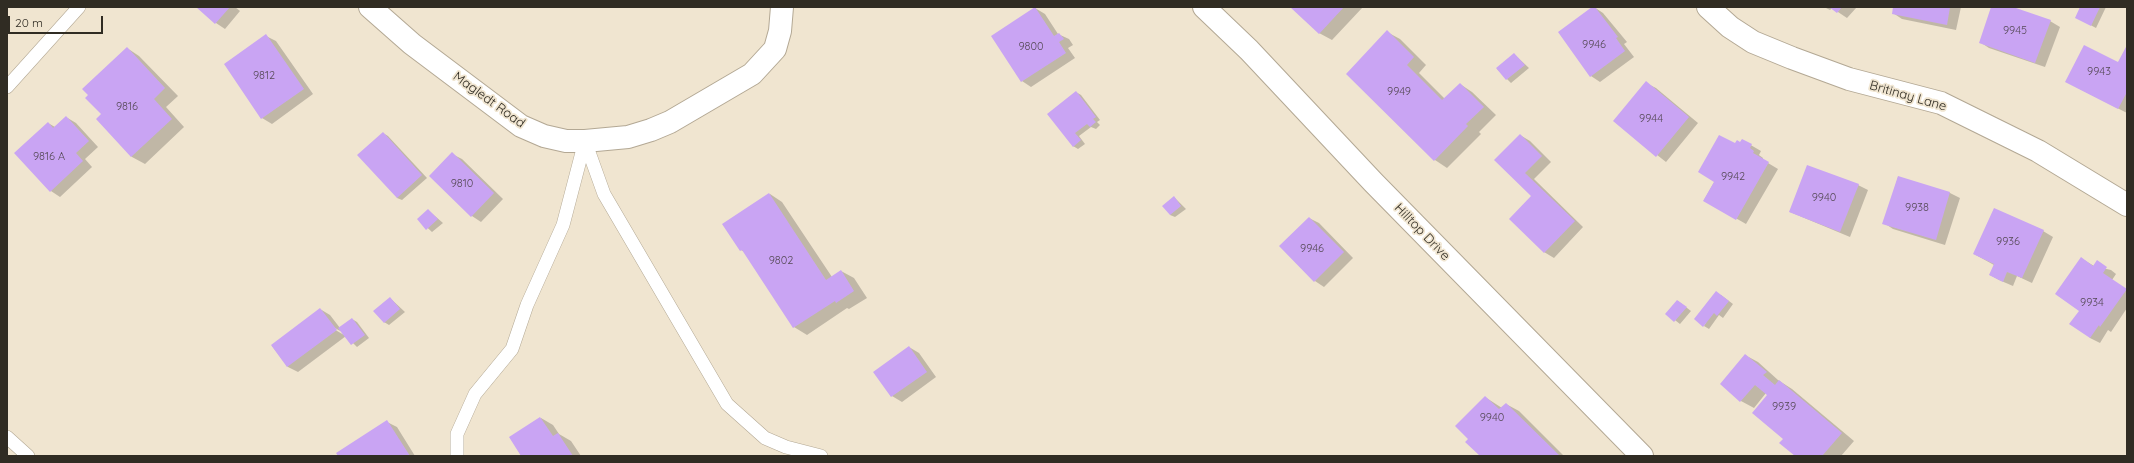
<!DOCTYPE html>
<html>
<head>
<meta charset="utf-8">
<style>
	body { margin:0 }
	#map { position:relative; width:2134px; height:463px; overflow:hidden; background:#f0e5d0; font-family:Quicksand,sans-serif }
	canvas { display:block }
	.frame { position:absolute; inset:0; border:8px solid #302c23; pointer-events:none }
	.scale { position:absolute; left:8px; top:16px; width:95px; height:18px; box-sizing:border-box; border:2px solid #302c23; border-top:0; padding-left:5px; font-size:12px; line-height:14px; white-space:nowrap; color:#302c23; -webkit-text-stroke:3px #f0e5d0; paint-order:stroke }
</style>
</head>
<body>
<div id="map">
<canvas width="2134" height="463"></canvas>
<div class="frame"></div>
<div class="scale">20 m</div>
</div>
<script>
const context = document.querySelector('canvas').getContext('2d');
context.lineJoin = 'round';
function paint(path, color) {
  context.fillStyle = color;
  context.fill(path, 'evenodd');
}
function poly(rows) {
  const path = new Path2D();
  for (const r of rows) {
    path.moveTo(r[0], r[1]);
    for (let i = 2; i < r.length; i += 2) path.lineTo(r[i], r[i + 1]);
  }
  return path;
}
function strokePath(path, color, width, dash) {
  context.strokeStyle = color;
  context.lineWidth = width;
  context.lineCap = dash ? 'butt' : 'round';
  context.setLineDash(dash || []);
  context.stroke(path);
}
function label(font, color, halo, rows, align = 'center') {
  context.font = font + ' Quicksand,sans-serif';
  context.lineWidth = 3.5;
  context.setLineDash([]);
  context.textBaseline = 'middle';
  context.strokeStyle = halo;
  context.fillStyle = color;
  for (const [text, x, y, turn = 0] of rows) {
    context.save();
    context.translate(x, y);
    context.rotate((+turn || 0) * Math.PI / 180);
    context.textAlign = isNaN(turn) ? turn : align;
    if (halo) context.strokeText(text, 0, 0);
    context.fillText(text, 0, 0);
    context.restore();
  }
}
paint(poly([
	[197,7,235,7,240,11,225,29,216,23],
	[1292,7,1363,7,1332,40,1319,33],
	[1594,7,1603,13,1627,42,1624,44,1634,57,1600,82,1591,76],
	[1824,7,1857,7,1847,18,1832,8,1830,10],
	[1894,7,1961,7,1956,30,1902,19,1893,13],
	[1992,7,2010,7,2050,21,2060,27,2045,67,1989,48,1980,42],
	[2081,7,2106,7,2096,28,2081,20],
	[1035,8,1045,14,1058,34,1069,39,1073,45,1068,48,1075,58,1031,87,1022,81],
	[1387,32,1400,39,1426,65,1419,73,1445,99,1460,84,1472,92,1496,115,1479,132,1481,134,1447,168,1435,160],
	[266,36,276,41,313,94,272,124,262,118,225,64],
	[2127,47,2127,113,2076,87,2118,63],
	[127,48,139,56,178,96,166,107,184,127,145,164,132,157,97,119,102,114],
	[1514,54,1529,68,1511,83,1497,69],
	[1646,83,1656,88,1698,123,1666,162,1614,121],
	[1076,92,1081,95,1100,120,1097,122,1100,125,1096,129,1091,127,1079,136,1085,144,1078,149,1073,146],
	[66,117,76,123,98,147,85,159,92,167,60,197,51,191,48,123,55,127],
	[383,133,388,136,427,178,402,200,397,198],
	[1520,135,1530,141,1551,162,1534,179,1583,227,1554,258,1544,252,1533,196,1496,160],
	[1742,140,1761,151,1759,155,1763,158,1763,160,1778,169,1746,224,1704,200,1735,145,1740,143],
	[452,154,462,159,503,199,481,222,472,216],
	[1898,177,1950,193,1960,198,1945,245,1893,229,1884,223],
	[1858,185,1868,190,1850,237,1790,212],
	[770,194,782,202,832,277,841,271,854,278,867,298,849,309,847,308,807,335,794,327,746,253,741,250],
	[1174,197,1186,209,1175,217,1170,215],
	[428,210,443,223,432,232,418,219],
	[1309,218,1319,223,1353,258,1324,287,1315,281,1281,246],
	[2043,231,2053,237,2032,283,2017,276,2013,286,1999,280,1990,275,1994,265,1974,254],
	[2081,258,2094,266,2111,270,2116,274,2112,280,2127,290,2127,308,2111,332,2108,330,2100,343,2090,338,2080,311],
	[1721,295,1733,304,1723,318,1719,315,1709,329,1704,326],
	[390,298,405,312,389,325,384,322],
	[1678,301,1691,311,1680,324,1667,314],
	[320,309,330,315,340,328,352,319,357,322,369,338,357,347,346,336,298,372,288,367,272,346],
	[333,327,344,333,344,335,332,328],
	[909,347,919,353,936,377,902,402,892,396],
	[1745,355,1758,362,1778,380,1792,389,1854,441,1841,456,1796,456,1784,439,1768,395,1766,393,1754,408,1741,401,1721,384],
	[1485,397,1502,408,1506,404,1519,411,1564,456,1481,456,1469,439],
	[541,418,553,425,559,434,571,441,581,456,522,456],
	[387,422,397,427,415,456,339,456]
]), '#0003');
paint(poly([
	[196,7,230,7,215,24],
	[1035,7,1054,36,1059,33,1064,39,1059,42,1066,53,1021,82,991,36],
	[1290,7,1344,7,1319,34],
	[1592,7,1595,7,1618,37,1616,38,1625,51,1590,77,1558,32],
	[1829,7,1842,7,1837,13],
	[1893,7,1950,7,1947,25,1892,14],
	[1991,7,2013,7,2051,20,2035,63,1979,43],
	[2080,7,2100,7,2091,26,2075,18],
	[1387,30,1414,57,1407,65,1442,100,1460,83,1484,107,1466,124,1468,126,1434,161,1346,74],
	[266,34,304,89,261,119,224,64],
	[2084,45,2118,62,2127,45,2127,92,2118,109,2065,82],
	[127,47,165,88,154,99,172,119,131,157,96,119,101,114,85,98,88,95,82,89],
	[1514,53,1525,65,1506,80,1496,68],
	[1646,81,1689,117,1656,157,1613,121],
	[1076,91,1096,117,1093,119,1096,122,1090,127,1087,124,1075,133,1081,140,1073,147,1047,114],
	[66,116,89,141,76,153,83,161,50,192,14,153,48,122,53,128],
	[383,132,422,175,397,198,357,155],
	[1520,134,1542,156,1525,173,1575,221,1544,253,1509,219,1531,196,1494,160],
	[1719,135,1735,143,1737,140,1740,142,1742,139,1752,144,1750,148,1754,151,1753,153,1769,162,1736,220,1703,201,1714,182,1698,172],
	[452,152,494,193,471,217,429,176],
	[1807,165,1859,184,1840,232,1789,212],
	[1898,176,1950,192,1936,240,1882,224],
	[769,193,826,280,841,270,854,291,836,303,835,301,793,328,742,250,740,251,722,224],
	[1174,196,1181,206,1170,215,1162,206],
	[1994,208,2044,230,2022,278,2007,272,2003,282,1989,275,1994,264,1973,254],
	[428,209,438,219,426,230,417,219],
	[1309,217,1344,252,1314,282,1279,246],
	[2081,257,2093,266,2097,260,2107,267,2103,273,2127,289,2100,327,2099,325,2090,338,2069,324,2079,311,2055,294],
	[1716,291,1729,301,1717,316,1714,313,1703,327,1694,319],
	[390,297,400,309,384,323,373,311],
	[1677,300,1687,307,1674,322,1665,314],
	[320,308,337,330,287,367,271,345],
	[352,318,365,335,351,345,338,328],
	[909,346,927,372,891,397,873,372],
	[1745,354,1767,372,1763,375,1775,385,1779,380,1842,433,1822,456,1795,456,1779,443,1783,439,1752,413,1767,395,1755,385,1740,402,1720,384],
	[1485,396,1499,409,1506,403,1560,456,1480,456,1465,442,1468,439,1455,426],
	[540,417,553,436,558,433,573,456,521,456,509,437],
	[387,420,410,456,338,456,336,453]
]), '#c9a4f3');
const service = poly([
	[7,87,79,7],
	[585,141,604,194,727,404,765,438,786,447,821,456],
	[7,437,28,456],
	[457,456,457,434,475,394,512,349,527,305,563,225,585,141]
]);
const minor = poly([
	[370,7,412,44,521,126,544,136,566,141,585,141,628,137,651,130,670,122,752,74,775,49,780,31,782,7],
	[1204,7,1249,50,1373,182,1642,456],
	[1708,7,1730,27,1753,42,1792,58,1849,79,1941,103,2038,151,2127,205]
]);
strokePath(service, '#b3a894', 14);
strokePath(minor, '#b3a894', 24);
strokePath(service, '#fff', 13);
strokePath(minor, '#fff', 22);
label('11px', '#564a57', null, [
	["9945",2015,31],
	["9946",1594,45],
	["9800",1031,47],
	["9943",2099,72],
	["9812",264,76],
	["9949",1399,92],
	["9816",127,107],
	["9944",1651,119],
	["9816 A",49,157],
	["9942",1733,177],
	["9810",462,184],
	["9940",1824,198],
	["9938",1917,208],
	["9936",2008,242],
	["9946",1312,249],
	["9802",781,261],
	["9934",2092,303],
	["9939",1784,407],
	["9940",1492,418]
]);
label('13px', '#302c23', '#f0e5d0', [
	["Britinay Lane",1908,96,16],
	["Magledt Road",489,100,36],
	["Hilltop Drive",1422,232,46]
]);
</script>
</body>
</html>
